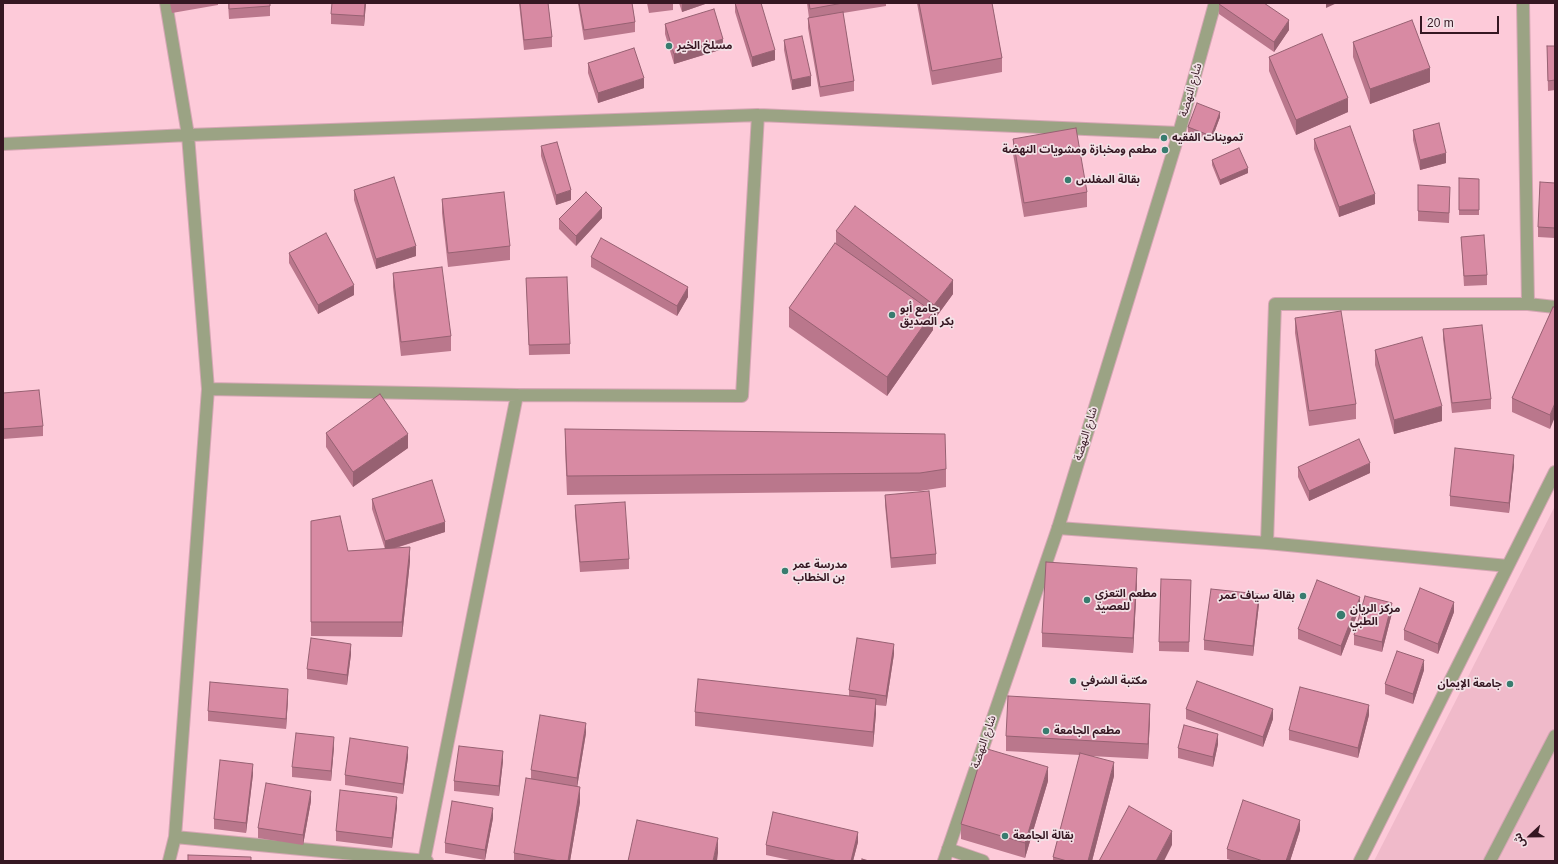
<!DOCTYPE html>
<html>
<head>
<meta charset="utf-8">
<style>
	body { margin:0 }
	#map { position:relative; width:1558px; height:864px; overflow:hidden; background:#fdcad9; font-family:Helvetica,"Noto Sans Arabic",sans-serif }
	canvas { display:block }
	.frame { position:absolute; inset:0; border:4px solid #351722; pointer-events:none }
	.north { position:absolute; left:1510px; top:816px; width:40px; height:40px; -webkit-text-stroke:3px #f3e2e7; paint-order:stroke; rotate:248deg; font-size:11px; font-weight:700; line-height:16px; text-align:center; color:#351722 }
	.north::after { content:''; display:block; margin:auto; width:14px; height:18px; background:#351722; clip-path:polygon(50% 0,100% 100%,50% 72%,0 100%) }
	.scale { position:absolute; left:1420px; top:16px; width:79px; height:18px; box-sizing:border-box; border:2px solid #351722; border-top:0; padding-left:5px; font-size:12px; line-height:14px; white-space:nowrap; color:#351722; -webkit-text-stroke:3px #f3e2e7; paint-order:stroke }
</style>
</head>
<body>
<div id="map">
<canvas width="1558" height="864"></canvas>
<div class="frame"></div>
<div class="north">ش</div>
<div class="scale">20 m</div>
</div>
<script>
const context = document.querySelector('canvas').getContext('2d');
context.lineJoin = 'round';
function paint(path, color) {
  context.fillStyle = color;
  context.fill(path, 'evenodd');
}
function poly(rows) {
  const path = new Path2D();
  for (const r of rows) {
    path.moveTo(r[0], r[1]);
    for (let i = 2; i < r.length; i += 2) path.lineTo(r[i], r[i + 1]);
  }
  return path;
}
function strokePath(path, color, width, dash) {
  context.strokeStyle = color;
  context.lineWidth = width;
  context.lineCap = dash ? 'butt' : 'round';
  context.setLineDash(dash || []);
  context.stroke(path);
}
function label(font, color, halo, rows, align = 'center') {
  context.font = font + ' Helvetica,"Noto Sans Arabic",sans-serif';
  context.lineWidth = 3.5;
  context.setLineDash([]);
  context.textBaseline = 'middle';
  context.strokeStyle = halo;
  context.fillStyle = color;
  for (const [text, x, y, turn = 0] of rows) {
    context.save();
    context.translate(x, y);
    context.rotate((+turn || 0) * Math.PI / 180);
    context.textAlign = isNaN(turn) ? turn : align;
    if (halo) context.strokeText(text, 0, 0);
    context.fillText(text, 0, 0);
    context.restore();
  }
}
paint(poly([
	[1555,506,1555,861,1374,861]
]), '#f0baca');
const minor = poly([
	[166,3,188,135,208,389,175,837,169,861],
	[1523,3,1528,304],
	[3,144,188,135,758,115,1179,133],
	[208,389,517,395,742,396,758,115],
	[1058,528,1267,543,1508,566],
	[1267,543,1275,304,1528,304,1555,307],
	[175,837,427,861],
	[948,849,983,861],
	[424,861,517,395],
	[1360,861,1555,472],
	[1490,861,1555,736]
]);
const tertiary = poly([
	[944,861,1058,528,1179,133,1215,3]
]);
strokePath(minor, '#d5a6b4', 14);
strokePath(tertiary, '#d5a6b4', 14);
strokePath(minor, '#9ba384', 12);
strokePath(tertiary, '#9ba384', 12);
paint(poly([
	[170,3,218,3,218,5,172,13],
	[228,3,270,3,270,16,229,19],
	[366,3,364,26,331,24,331,14],
	[519,3,548,3,552,37,552,47,524,50],
	[578,3,632,3,635,22,635,32,584,40],
	[647,3,673,3,673,10,649,13],
	[679,3,708,3,682,12],
	[735,3,775,60,752,67,735,12],
	[807,3,886,3,886,6,843,13,854,81,854,91,820,97,808,28,808,18,809,18],
	[917,3,992,3,1002,58,1002,72,932,85],
	[1219,4,1289,30,1274,52,1219,14],
	[665,24,723,49,674,64,665,34],
	[784,40,811,86,792,90,784,50],
	[1353,42,1430,82,1370,104,1353,57],
	[1547,46,1555,46,1555,90,1548,91],
	[1269,57,1348,112,1296,135,1269,71],
	[588,63,644,88,598,103,588,73],
	[1220,117,1211,141,1188,132,1188,127],
	[1413,130,1446,163,1420,170,1413,140],
	[1013,139,1087,192,1087,207,1024,217,1013,154],
	[1314,139,1375,204,1339,217,1314,149],
	[541,146,571,200,556,205,541,156],
	[1212,160,1248,173,1220,185,1212,165],
	[1459,178,1479,179,1479,215,1459,215],
	[1555,183,1555,238,1538,237,1538,227],
	[354,190,416,256,376,269,354,200],
	[1450,197,1449,223,1418,221,1418,211],
	[442,199,510,246,510,260,448,267,442,213],
	[602,218,576,246,559,229,559,219],
	[836,231,953,294,934,320,933,319,933,330,887,396,789,327,789,308,836,244],
	[1461,237,1487,275,1487,285,1464,286],
	[289,253,354,295,318,314,289,263],
	[591,257,688,297,677,316,591,267],
	[393,273,451,336,451,351,401,356,393,287],
	[526,278,570,344,570,354,529,355],
	[1553,307,1550,429,1512,412,1512,398],
	[1295,318,1356,404,1356,419,1309,426,1295,333],
	[1443,329,1491,399,1491,409,1452,413,1443,339],
	[1375,350,1442,421,1394,434,1375,365],
	[3,393,43,426,43,436,3,439],
	[565,429,946,469,946,487,920,491,567,495,565,448],
	[326,433,408,448,353,487,326,447],
	[1514,465,1509,513,1450,506,1450,496],
	[1298,467,1370,473,1309,501,1298,477],
	[885,495,936,554,936,564,891,568,885,505],
	[372,499,445,532,396,548,410,561,402,637,311,636,311,521,348,551,385,549,372,509],
	[575,505,629,559,629,569,580,572,575,515],
	[1191,580,1189,652,1159,651,1159,642],
	[1137,583,1133,653,1042,647,1042,633],
	[1259,604,1253,656,1204,650,1204,640],
	[1360,607,1341,656,1298,639,1298,629],
	[1454,612,1438,654,1404,640,1404,630],
	[1392,613,1382,652,1354,645,1354,635],
	[351,654,347,685,307,679,307,669],
	[894,654,886,706,876,705,876,713,873,747,695,726,695,712,849,696,849,690],
	[1424,670,1413,704,1385,694,1385,684],
	[288,699,286,729,208,721,208,711],
	[1186,709,1273,719,1263,747,1186,719],
	[1369,715,1358,758,1289,740,1289,730],
	[1150,718,1148,759,1090,756,1114,776,1092,861,1053,861,1053,857,1080,755,1006,751,1006,736],
	[586,733,577,787,580,802,570,861,514,861,514,853,531,779,531,770],
	[1218,744,1213,767,1178,758,1178,748],
	[334,747,331,781,292,777,292,767],
	[408,757,403,794,345,785,345,775],
	[503,761,499,796,454,791,454,781],
	[253,774,246,833,214,829,214,819],
	[1048,781,1025,858,961,839,961,824],
	[311,801,303,845,258,838,258,828],
	[397,807,392,848,336,841,336,831],
	[493,818,485,860,445,853,445,843],
	[1300,830,1290,861,1234,861,1227,859,1227,849],
	[858,842,853,861,794,861,766,855,766,845]
]), '#ba778c');
paint(poly([
	[365,3,366,3,364,26,364,16],
	[682,3,708,3,682,12],
	[1326,3,1337,3,1326,8],
	[1289,20,1289,30,1274,52,1274,42],
	[723,39,723,49,674,64,674,54],
	[775,50,775,60,752,67,752,57],
	[1430,68,1430,82,1370,104,1370,89],
	[811,76,811,86,792,90,792,80],
	[644,78,644,88,598,103,598,93],
	[1348,98,1348,112,1296,135,1296,120],
	[1220,112,1220,117,1211,141,1211,136],
	[1446,153,1446,163,1420,170,1420,160],
	[1248,168,1248,173,1220,185,1220,180],
	[571,190,571,200,556,205,556,195],
	[1375,194,1375,204,1339,217,1339,207],
	[602,208,602,218,576,246,576,236],
	[416,246,416,256,376,269,376,259],
	[953,280,953,294,934,320,934,305],
	[354,285,354,295,318,314,318,305],
	[688,287,688,297,677,316,677,306],
	[933,312,933,330,887,396,887,377],
	[1555,403,1555,417,1550,429,1550,415],
	[1442,406,1442,421,1394,434,1394,420],
	[408,434,408,448,353,487,353,472],
	[1514,455,1514,465,1509,513,1509,503],
	[1370,463,1370,473,1309,501,1309,491],
	[445,522,445,532,385,551,385,541],
	[410,547,410,561,402,637,402,622],
	[1137,568,1137,583,1133,653,1133,638],
	[1259,594,1259,604,1253,656,1253,646],
	[1360,597,1360,607,1341,656,1341,646],
	[1454,602,1454,612,1438,654,1438,644],
	[1392,603,1392,613,1382,652,1382,642],
	[351,644,351,654,347,685,347,675],
	[894,644,894,654,886,706,886,696],
	[1424,660,1424,670,1413,704,1413,694],
	[288,689,288,699,286,729,286,719],
	[876,699,876,713,873,747,873,732],
	[1150,704,1150,718,1148,759,1148,744],
	[1369,705,1369,715,1358,758,1358,748],
	[1273,709,1273,719,1263,747,1263,737],
	[586,723,586,733,577,788,577,778],
	[1218,734,1218,744,1213,767,1213,757],
	[334,737,334,747,331,781,331,771],
	[408,747,408,757,403,794,403,784],
	[503,751,503,761,499,796,499,786],
	[1114,762,1114,776,1092,861,1088,861],
	[253,764,253,774,246,833,246,823],
	[1048,767,1048,781,1025,858,1025,843],
	[580,787,580,802,570,861,568,861],
	[311,791,311,801,303,845,303,835],
	[397,797,397,807,392,848,392,838],
	[493,808,493,818,485,860,485,850],
	[1300,820,1300,830,1290,861,1286,861],
	[1172,831,1172,845,1164,861,1156,861],
	[858,832,858,842,853,861,851,861],
	[718,838,718,853,717,861,713,861]
]), '#976172');
const building = poly([
	[229,3,270,3,270,6,229,9,229,3],
	[332,3,365,3,364,16,331,14,332,3],
	[520,3,548,3,552,37,524,40,520,3],
	[579,3,632,3,635,22,584,30,579,3],
	[735,3,761,3,775,50,752,57,735,3],
	[809,3,843,3,810,9,809,3],
	[919,3,992,3,1002,58,932,71,919,3],
	[1220,3,1264,3,1289,20,1274,42,1219,4,1220,3],
	[714,9,723,39,674,54,665,24,714,9],
	[843,12,854,81,820,87,808,18,843,12],
	[1412,20,1430,68,1370,89,1353,42,1412,20],
	[1322,34,1348,98,1296,120,1269,57,1322,34],
	[802,36,811,76,792,80,784,40,802,36],
	[1547,46,1555,46,1555,80,1548,81,1547,46],
	[634,48,644,78,598,93,588,63,634,48],
	[1197,103,1220,112,1211,136,1188,127,1197,103],
	[1439,123,1446,153,1420,160,1413,130,1439,123],
	[1350,126,1375,194,1339,207,1314,139,1350,126],
	[1076,128,1087,192,1024,203,1013,139,1076,128],
	[557,142,571,190,556,195,541,146,557,142],
	[1239,148,1248,168,1220,180,1212,160,1239,148],
	[394,177,416,246,376,259,354,190,394,177],
	[1459,178,1479,179,1479,210,1459,210,1459,178],
	[1540,182,1555,183,1555,228,1538,227,1540,182],
	[1418,185,1450,187,1449,213,1418,211,1418,185],
	[504,192,510,246,448,253,442,199,504,192],
	[586,192,602,208,576,236,559,219,586,192],
	[855,206,953,280,934,305,836,231,855,206],
	[326,233,354,285,318,305,289,253,326,233],
	[1484,235,1487,275,1464,276,1461,237,1484,235],
	[601,238,688,287,677,306,591,257,601,238],
	[835,243,933,312,887,377,789,308,835,243],
	[442,267,451,336,401,342,393,273,442,267],
	[567,277,570,344,529,345,526,278,567,277],
	[1553,307,1555,307,1555,403,1550,415,1512,398,1553,307],
	[1341,311,1356,404,1309,411,1295,318,1341,311],
	[1482,325,1491,399,1452,403,1443,329,1482,325],
	[1422,337,1442,406,1394,420,1375,350,1422,337],
	[39,390,43,426,3,429,3,393,39,390],
	[380,394,408,434,353,472,326,433,380,394],
	[565,429,945,434,946,469,920,473,567,476,565,429],
	[1359,439,1370,463,1309,491,1298,467,1359,439],
	[1455,448,1514,455,1509,503,1450,496,1455,448],
	[432,480,445,522,385,541,372,499,432,480],
	[929,491,936,554,891,558,885,495,929,491],
	[625,502,629,559,580,562,575,505,625,502],
	[340,516,348,551,410,547,402,622,311,622,311,521,340,516],
	[1046,562,1137,568,1133,638,1042,633,1046,562],
	[1161,579,1191,580,1189,642,1159,642,1161,579],
	[1317,580,1360,597,1341,646,1298,629,1317,580],
	[1420,588,1454,602,1438,644,1404,630,1420,588],
	[1211,589,1259,594,1253,646,1204,640,1211,589],
	[1365,596,1392,603,1382,642,1354,635,1365,596],
	[311,638,351,644,347,675,307,669,311,638],
	[857,638,894,644,886,696,849,690,857,638],
	[1397,651,1424,660,1413,694,1385,684,1397,651],
	[698,679,876,699,873,732,695,712,698,679],
	[1197,681,1273,709,1263,737,1186,709,1197,681],
	[210,682,288,689,286,719,208,711,210,682],
	[1300,687,1369,705,1358,748,1289,730,1300,687],
	[1008,696,1150,704,1148,744,1006,736,1008,696],
	[540,715,586,723,577,778,531,770,540,715],
	[1184,725,1218,734,1213,757,1178,748,1184,725],
	[296,733,334,737,331,771,292,767,296,733],
	[350,738,408,747,403,784,345,775,350,738],
	[459,746,503,751,499,786,454,781,459,746],
	[984,748,1048,767,1025,843,961,824,984,748],
	[1080,753,1114,762,1088,861,1067,861,1053,857,1080,753],
	[220,760,253,764,246,823,214,819,220,760],
	[526,778,580,787,568,861,560,861,514,853,526,778],
	[266,783,311,791,303,835,258,828,266,783],
	[340,790,397,797,392,838,336,831,340,790],
	[1243,800,1300,820,1286,861,1263,861,1227,849,1243,800],
	[452,801,493,808,485,850,445,843,452,801],
	[1129,806,1172,831,1156,861,1099,861,1129,806],
	[773,812,858,832,851,861,838,861,766,845,773,812],
	[637,820,718,838,713,861,628,861,637,820],
	[188,855,251,857,251,861,188,861,188,855],
	[862,859,869,861,862,861,862,859]
]);
paint(building, '#d88aa3');
strokePath(building, '#976172', 1);
for (const [x, y, r, color] of [
	[669,46,4,"#387c6f"],
	[1164,138,4,"#387c6f"],
	[1165,150,4,"#387c6f"],
	[1068,180,4,"#387c6f"],
	[892,315,4,"#387c6f"],
	[785,571,4,"#387c6f"],
	[1303,596,4,"#387c6f"],
	[1087,600,4,"#387c6f"],
	[1341,615,5,"#387c6f"],
	[1073,681,4,"#387c6f"],
	[1510,684,4,"#387c6f"],
	[1046,731,4,"#387c6f"],
	[1005,836,4,"#387c6f"]
]) {
  const dot = new Path2D();
  dot.arc(x, y, r, 0, 2 * Math.PI);
  context.fillStyle = color;
  context.fill(dot);
  strokePath(dot, '#f3e2e7', 1.5);
}
label('bold 11px', '#351722', '#f3e2e7', [
	["مسلخ الخير",677,46],
	["تموينات الفقيه",1172,138],
	["مطعم ومخبازة ومشويات النهضة",1157,150,"right"],
	["بقالة المغلس",1076,180],
	["جامع أبو",900,309],
	["بكر الصديق",900,322],
	["مدرسة عمر",793,565],
	["بن الخطاب",793,578],
	["مطعم التعزي",1095,594],
	["للعصيد",1095,607],
	["بقالة سياف عمر",1295,596,"right"],
	["مركز الريان",1350,609],
	["الطبي",1350,622],
	["مكتبة الشرفي",1081,681],
	["جامعة الإيمان",1502,684,"right"],
	["مطعم الجامعة",1054,731],
	["بقالة الجامعة",1013,836]
], 'left');
label('11px', '#351722', '#f3e2e7', [
	["شارع النهضة",1191,90,-74],
	["شارع النهضة",1086,434,-73],
	["شارع النهضة",984,742,-71]
]);
</script>
</body>
</html>
